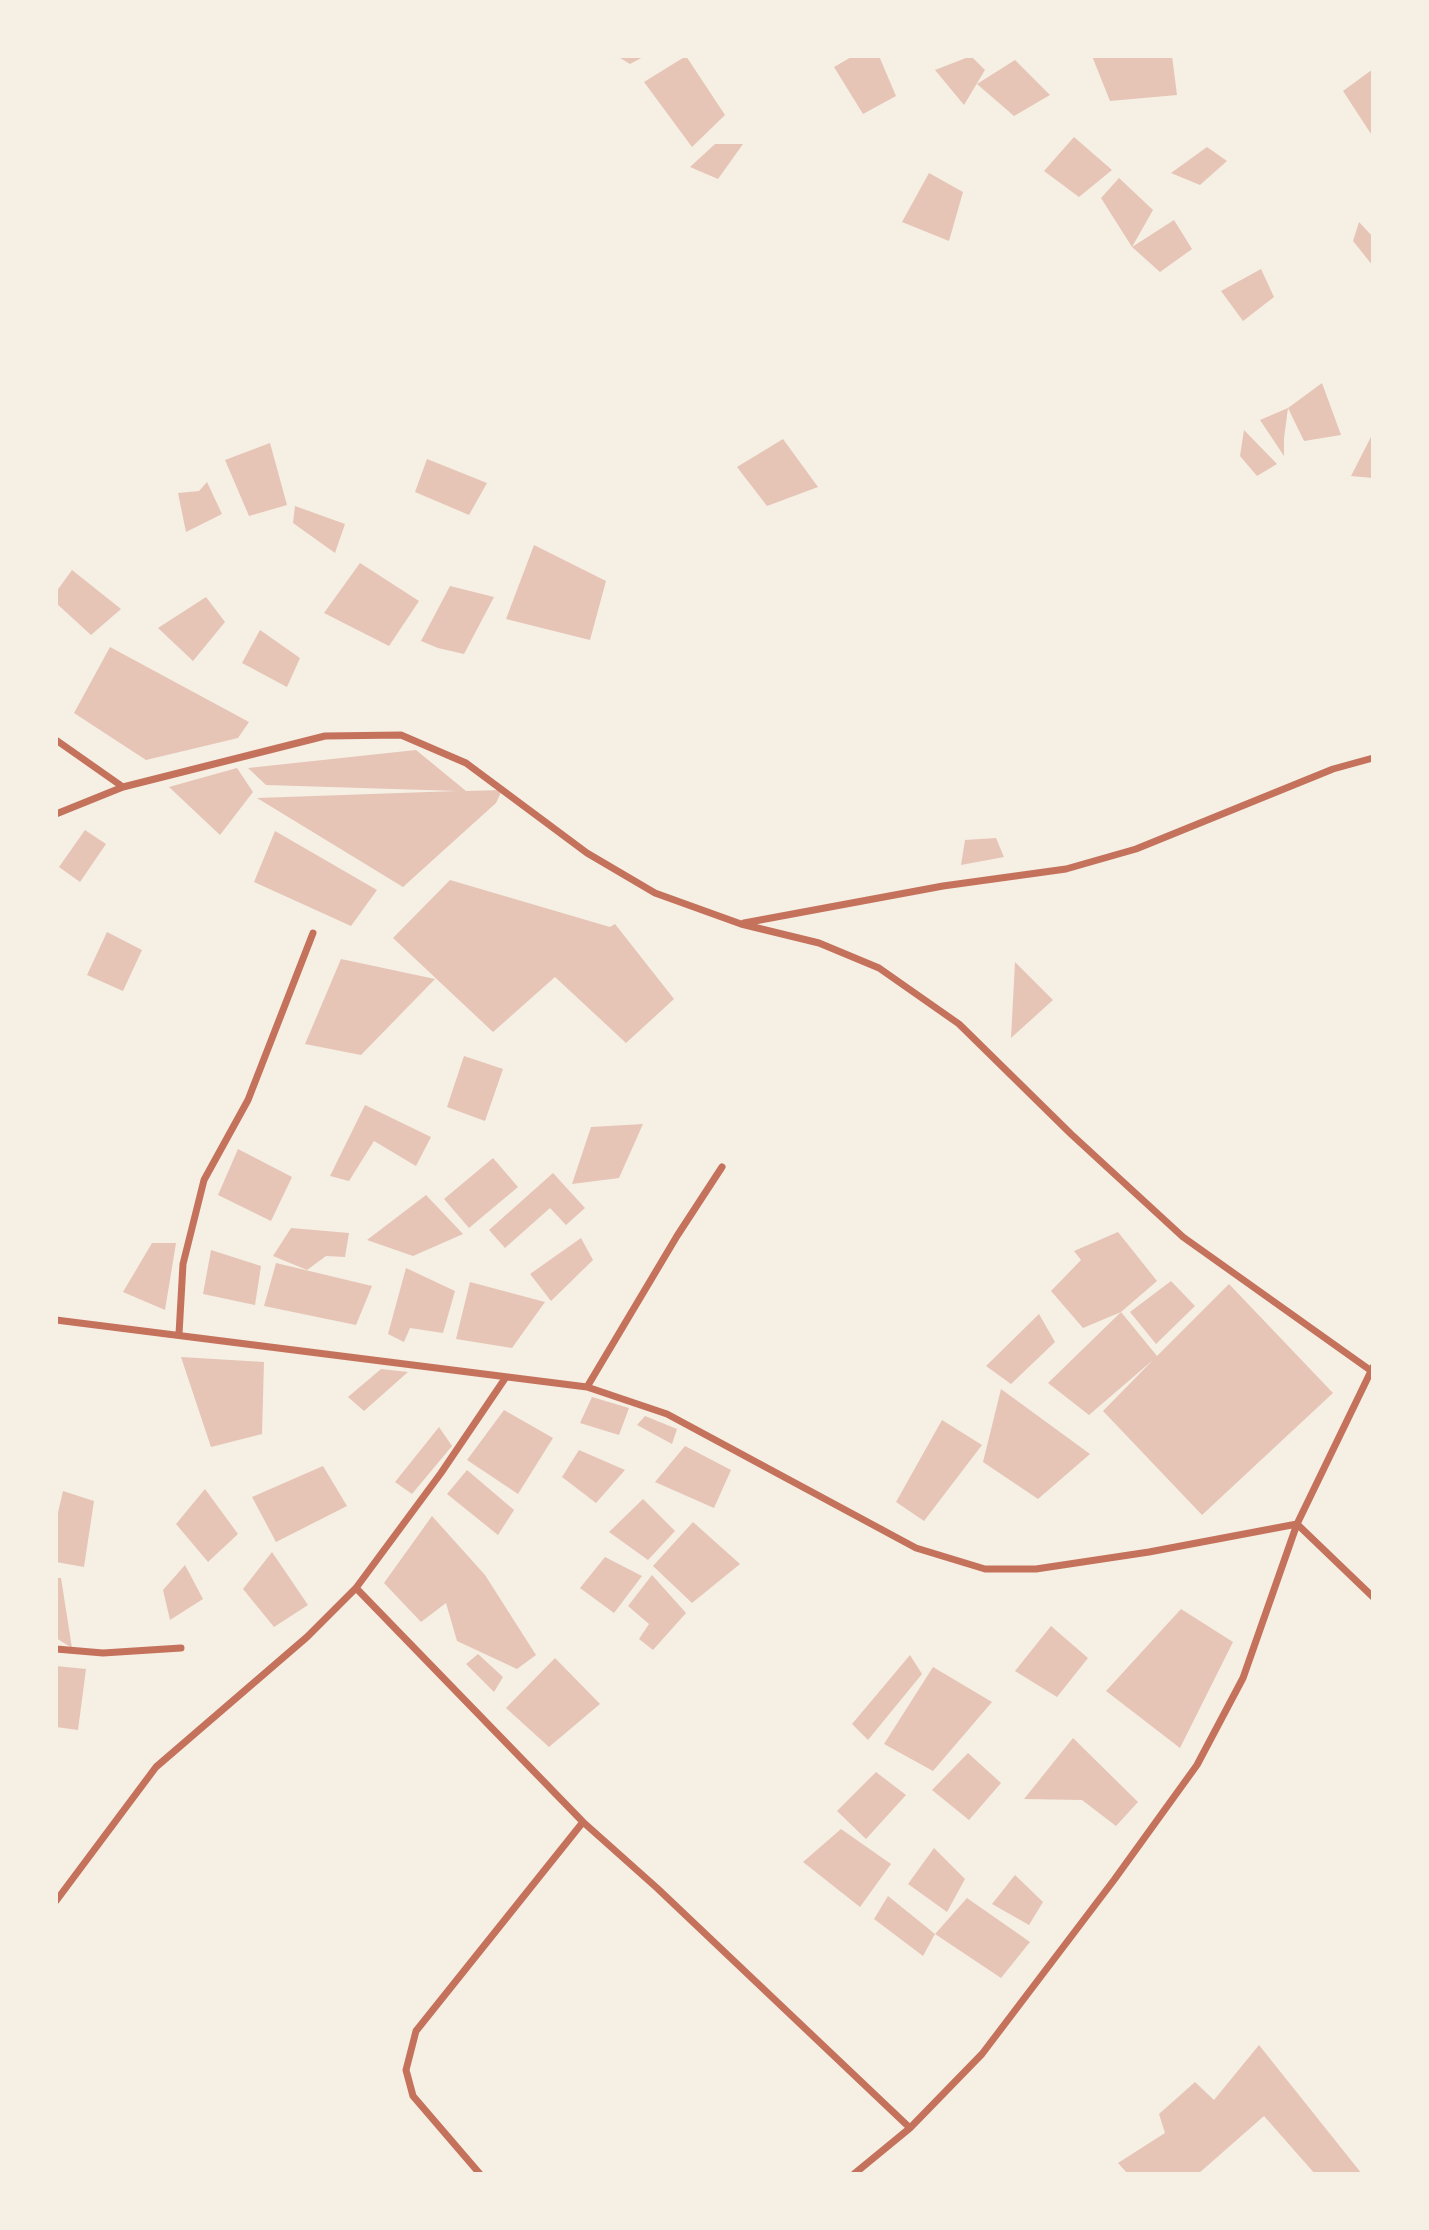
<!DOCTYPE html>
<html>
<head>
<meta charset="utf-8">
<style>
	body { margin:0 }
	#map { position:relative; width:1429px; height:2230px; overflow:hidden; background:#f6efe4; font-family:"DejaVu Sans",sans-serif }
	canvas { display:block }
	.frame { position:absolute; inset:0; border:58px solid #f6efe4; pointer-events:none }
</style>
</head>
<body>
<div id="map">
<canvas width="1429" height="2230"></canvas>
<div class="frame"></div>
</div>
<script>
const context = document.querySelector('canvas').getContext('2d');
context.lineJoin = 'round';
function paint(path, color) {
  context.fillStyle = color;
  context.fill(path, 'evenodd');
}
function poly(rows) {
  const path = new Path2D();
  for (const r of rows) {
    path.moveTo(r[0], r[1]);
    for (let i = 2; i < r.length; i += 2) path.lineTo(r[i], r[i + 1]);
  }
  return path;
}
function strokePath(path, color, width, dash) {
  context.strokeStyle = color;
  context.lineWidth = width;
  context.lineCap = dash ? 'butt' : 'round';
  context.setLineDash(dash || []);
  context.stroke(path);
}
paint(poly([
	[617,56,645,56,630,64],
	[686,56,725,115,692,147,644,82],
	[853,56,879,56,896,96,863,114,834,67],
	[971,56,985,70,964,105,935,70],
	[1092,56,1172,56,1177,95,1110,101],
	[1015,60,1050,95,1014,116,977,84],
	[1373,69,1373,137,1343,91],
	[1074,137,1112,170,1079,197,1044,171],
	[715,144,743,144,718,179,690,167],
	[1207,147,1227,161,1200,185,1171,173],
	[929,173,963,192,949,241,902,222],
	[1119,178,1153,210,1132,247,1101,198],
	[1174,220,1192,249,1160,272,1132,247],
	[1359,222,1373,237,1373,266,1353,241],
	[1261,269,1274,297,1243,321,1221,291],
	[1322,383,1341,435,1304,441,1288,408],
	[1288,408,1284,438,1284,456,1260,420],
	[1244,430,1277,464,1257,476,1240,456],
	[1373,433,1373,478,1351,476],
	[783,439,818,487,767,506,737,467],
	[270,443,287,505,249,516,225,460],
	[427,459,487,483,469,515,415,492],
	[207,482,222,514,186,532,178,493,199,491],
	[295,506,345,524,335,553,293,523],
	[534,545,606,581,590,640,506,619],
	[360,563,419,601,389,646,324,613],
	[72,570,121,609,91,635,56,603,56,592],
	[450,586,494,597,464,654,438,648,421,641],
	[206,597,225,622,193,661,158,628],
	[260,630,300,658,287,687,242,663],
	[110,647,249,722,238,738,146,760,74,713],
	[416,750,466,791,502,790,496,803,403,887,257,798,457,791,266,785,248,768],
	[237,768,253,792,220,835,169,787],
	[85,830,106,844,80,882,59,867],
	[275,831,377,890,351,926,254,882],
	[996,838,1004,857,961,865,965,840],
	[450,880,610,927,615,924,674,999,626,1043,555,977,493,1032,393,938],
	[107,932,142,950,123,991,87,975],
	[341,959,435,979,361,1055,305,1044],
	[1015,962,1053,1000,1011,1038],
	[464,1056,503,1069,485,1121,447,1107],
	[365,1105,431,1137,416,1166,374,1141,349,1181,330,1176],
	[643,1124,619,1178,572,1184,591,1127],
	[238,1149,292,1177,271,1221,218,1195],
	[493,1158,518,1187,469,1228,444,1199],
	[553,1173,585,1208,566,1225,550,1208,505,1248,489,1230],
	[426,1195,463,1234,413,1256,367,1240],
	[291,1228,349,1233,345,1257,326,1256,307,1270,273,1256],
	[1118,1232,1157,1281,1121,1312,1083,1328,1051,1291,1081,1260,1074,1251],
	[581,1238,593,1260,551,1301,530,1274],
	[152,1243,176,1243,165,1310,123,1292],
	[211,1250,261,1266,255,1305,203,1294],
	[276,1263,372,1286,356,1325,264,1306],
	[406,1268,455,1291,443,1333,410,1328,404,1342,388,1334],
	[1171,1281,1195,1306,1156,1344,1130,1312],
	[470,1282,545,1302,512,1348,456,1339],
	[1229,1284,1333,1393,1202,1515,1103,1411,1153,1360,1089,1415,1048,1383,1121,1312,1157,1356],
	[1039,1314,1055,1342,1011,1384,986,1366],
	[181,1357,264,1362,262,1434,211,1447],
	[381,1369,408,1372,364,1411,348,1397],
	[1001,1389,1090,1454,1038,1499,983,1462],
	[592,1397,629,1408,619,1435,580,1423],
	[504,1410,553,1438,518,1494,467,1460],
	[645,1416,677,1429,672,1444,637,1425],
	[942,1420,982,1445,924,1521,896,1502],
	[439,1427,452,1446,412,1494,395,1482],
	[685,1446,731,1470,714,1508,655,1482],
	[579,1450,625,1470,596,1503,562,1477],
	[323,1466,347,1506,276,1542,252,1497],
	[467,1470,514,1510,498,1535,447,1494],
	[205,1489,238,1534,208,1562,176,1524],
	[63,1491,94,1501,84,1567,56,1562,56,1521],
	[643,1499,675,1531,648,1560,609,1532],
	[432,1516,485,1575,536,1655,517,1669,457,1641,446,1603,421,1622,384,1583],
	[693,1522,740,1564,692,1603,653,1566],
	[272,1552,308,1605,274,1627,243,1589],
	[605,1557,642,1576,614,1613,580,1588],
	[185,1565,203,1599,170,1620,163,1590],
	[652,1575,686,1613,653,1650,639,1639,649,1624,628,1606],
	[56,1578,61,1578,72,1648,56,1638],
	[1181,1609,1233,1642,1180,1748,1106,1691],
	[1051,1626,1088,1658,1057,1697,1015,1671],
	[478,1654,503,1677,494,1692,466,1664],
	[910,1655,922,1674,868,1740,852,1724],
	[555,1658,600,1704,549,1747,506,1708],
	[56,1666,86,1669,78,1730,56,1727],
	[933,1667,992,1702,933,1771,884,1744],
	[1073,1738,1138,1802,1116,1826,1082,1800,1024,1799],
	[968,1753,1001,1783,969,1820,932,1790],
	[876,1772,906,1795,866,1839,837,1811],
	[841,1829,891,1864,860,1907,803,1862],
	[934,1848,965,1879,947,1912,908,1884],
	[1015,1875,1043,1902,1029,1925,992,1904],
	[888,1896,935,1934,923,1956,874,1919],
	[967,1898,1030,1942,1001,1978,935,1934],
	[1259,2045,1362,2174,1315,2174,1264,2116,1198,2174,1128,2174,1118,2163,1165,2133,1159,2114,1195,2082,1214,2100]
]), '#e6c5b7');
strokePath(poly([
	[56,740,123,787],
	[56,814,123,787,325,736,401,735,466,763,587,853,655,893,741,924,819,943,879,968,959,1024,1071,1134,1183,1237,1370,1370],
	[744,923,943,886,1066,869,1136,849,1333,769,1373,758],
	[56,1320,587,1387,667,1414,916,1548,985,1569,1036,1569,1149,1552,1297,1524,1373,1597],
	[179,1334,183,1264,204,1180,248,1100,313,933],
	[587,1387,677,1236,722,1167],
	[356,1588,583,1822,657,1888,910,2128],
	[56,1649,103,1653,181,1648],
	[56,1901,156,1767,307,1637,356,1588,441,1473,506,1377],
	[480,2174,413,2096,406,2070,416,2031,583,1822],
	[854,2174,910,2128,982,2054,1114,1880,1197,1765,1243,1678,1297,1524,1373,1367]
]), '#c5725c', 7);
</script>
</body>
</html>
